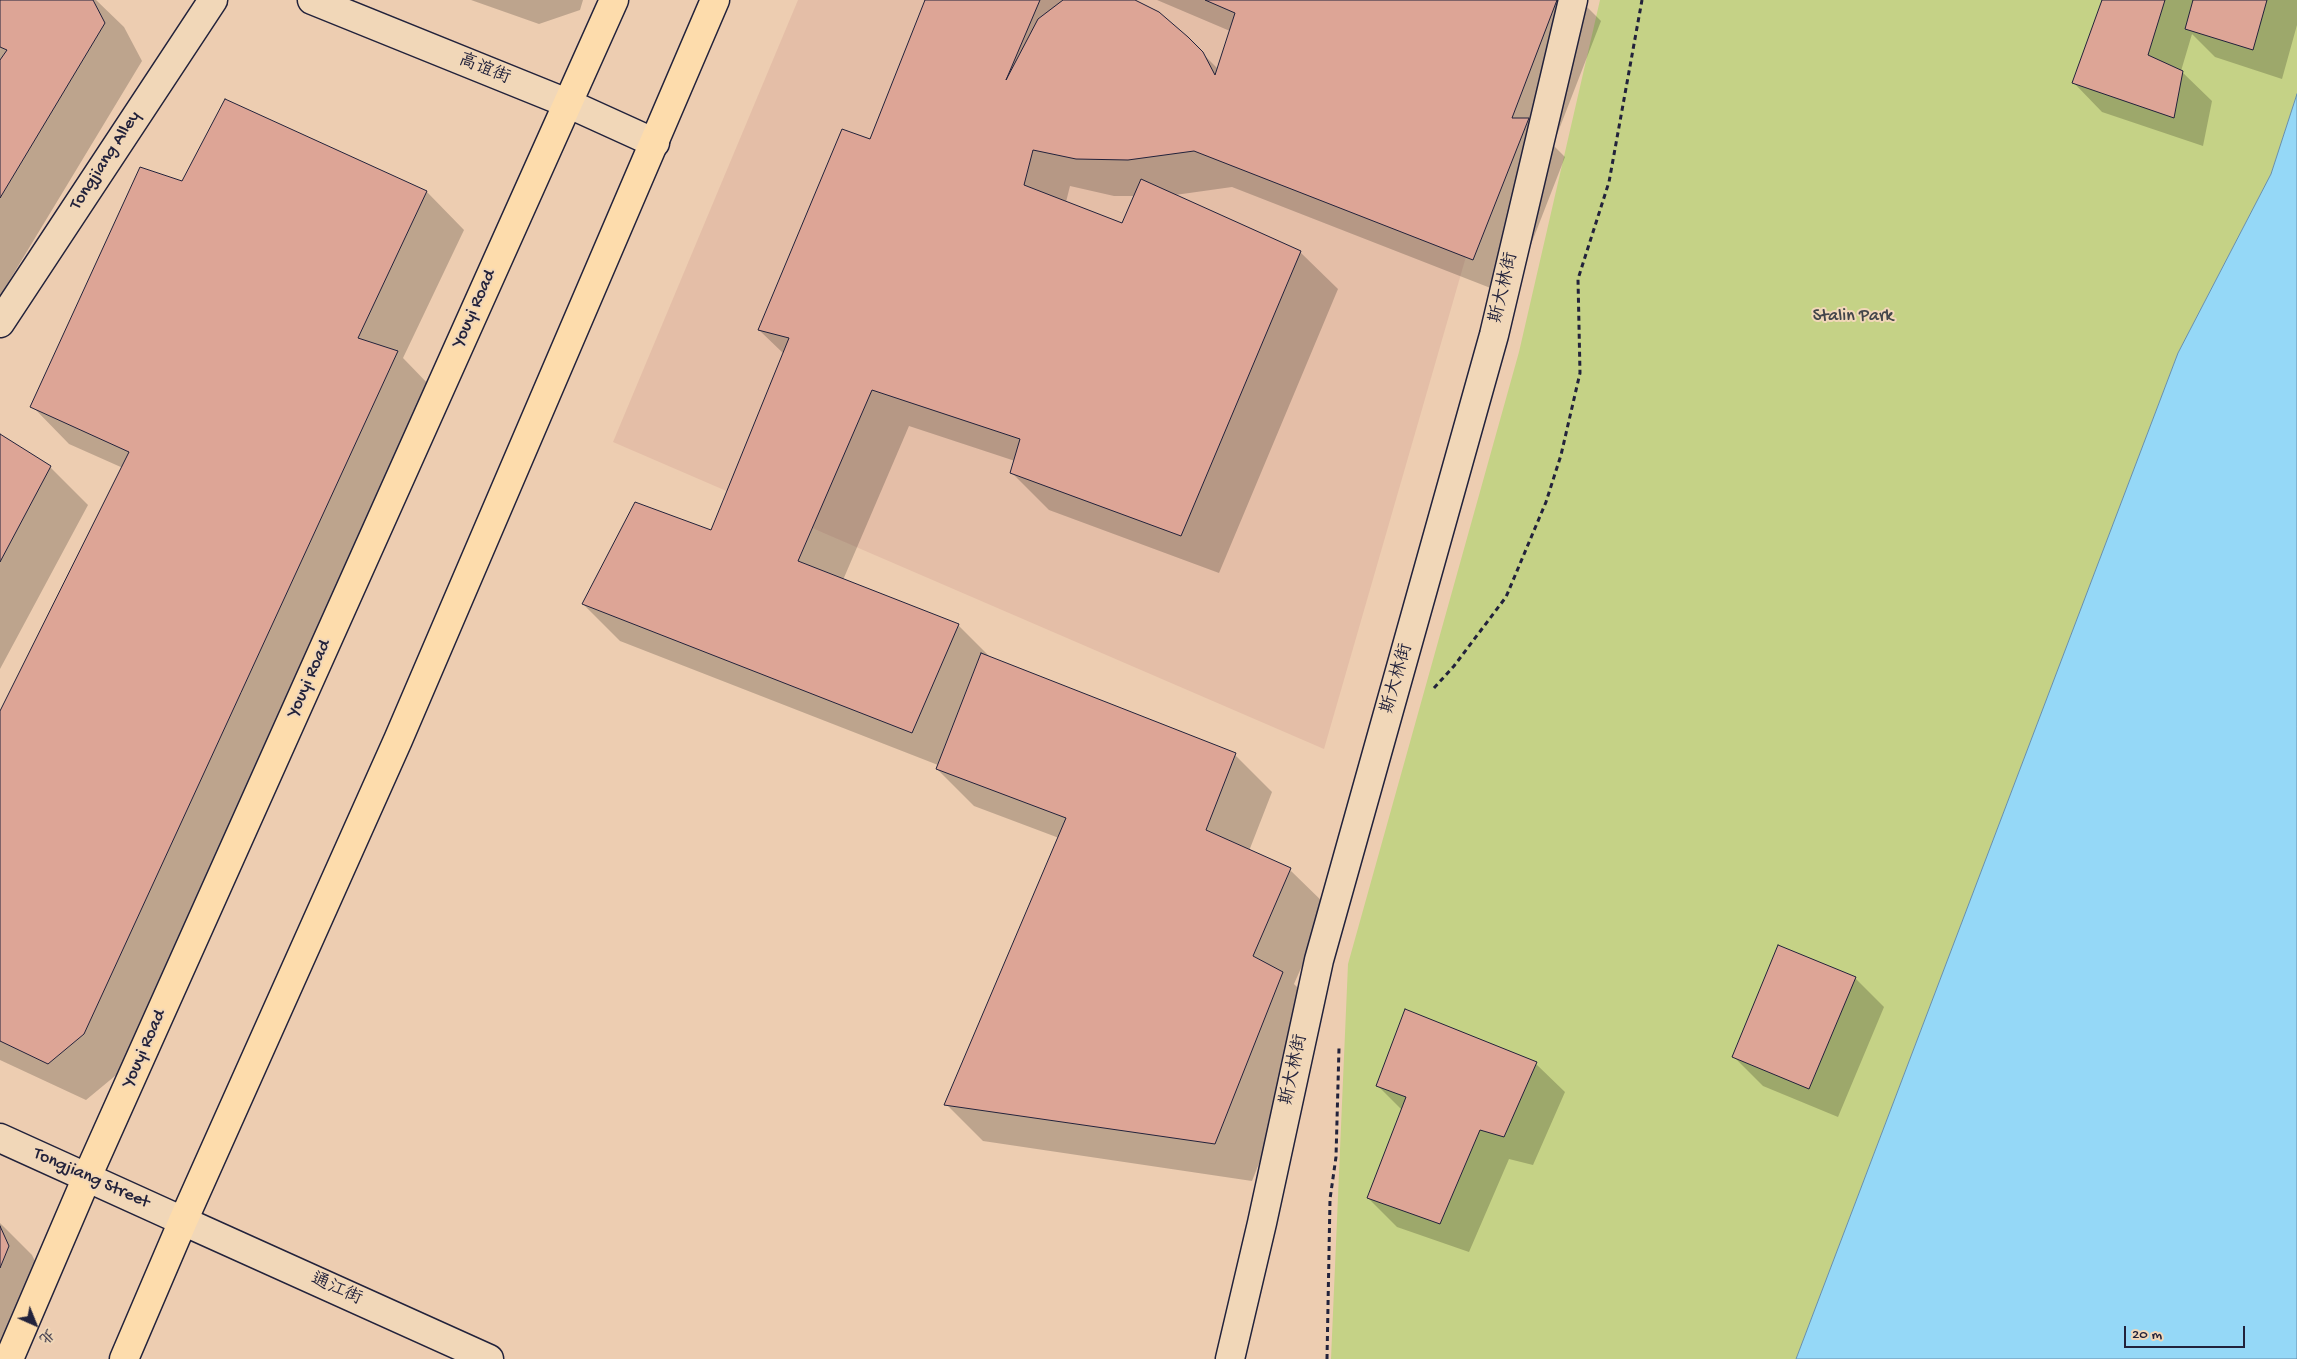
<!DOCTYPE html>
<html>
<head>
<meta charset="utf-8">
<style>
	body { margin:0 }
	#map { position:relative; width:2297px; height:1359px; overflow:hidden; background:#edcdb1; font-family:"Gochi Hand","LXGW WenKai TC",sans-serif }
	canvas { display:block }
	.north { position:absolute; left:10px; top:1299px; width:50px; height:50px; -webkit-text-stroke:4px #f1d7b8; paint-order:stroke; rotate:136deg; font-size:14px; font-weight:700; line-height:20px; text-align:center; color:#22223b }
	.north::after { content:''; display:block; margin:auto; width:18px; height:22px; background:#22223b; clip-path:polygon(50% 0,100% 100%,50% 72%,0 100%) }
	.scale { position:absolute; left:2124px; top:1326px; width:121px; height:22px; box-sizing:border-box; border:2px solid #22223b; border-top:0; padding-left:6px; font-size:15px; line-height:18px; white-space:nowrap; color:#22223b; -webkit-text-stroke:4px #f1d7b8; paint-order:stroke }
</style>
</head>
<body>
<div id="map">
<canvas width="2297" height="1359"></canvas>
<div class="north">北</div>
<div class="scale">20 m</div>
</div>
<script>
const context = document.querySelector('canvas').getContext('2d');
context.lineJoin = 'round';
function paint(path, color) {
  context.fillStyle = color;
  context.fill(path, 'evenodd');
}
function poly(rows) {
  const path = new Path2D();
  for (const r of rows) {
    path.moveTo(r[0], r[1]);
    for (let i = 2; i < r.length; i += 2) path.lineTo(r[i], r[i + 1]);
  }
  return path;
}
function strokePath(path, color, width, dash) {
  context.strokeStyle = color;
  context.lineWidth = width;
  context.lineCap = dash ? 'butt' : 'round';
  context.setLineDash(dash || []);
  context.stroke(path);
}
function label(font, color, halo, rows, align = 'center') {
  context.font = font + ' "Gochi Hand","LXGW WenKai TC",sans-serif';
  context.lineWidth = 4;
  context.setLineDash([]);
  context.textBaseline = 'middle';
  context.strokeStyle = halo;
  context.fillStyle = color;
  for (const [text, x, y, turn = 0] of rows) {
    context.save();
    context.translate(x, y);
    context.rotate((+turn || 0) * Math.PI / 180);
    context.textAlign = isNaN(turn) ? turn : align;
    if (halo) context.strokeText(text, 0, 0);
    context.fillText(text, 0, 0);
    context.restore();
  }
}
paint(poly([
	[798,0,1540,0,1324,749,613,442]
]), '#e4bea7');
paint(poly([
	[1600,0,2297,0,2297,94,2271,174,2178,353,1796,1359,1331,1359,1348,964,1519,352]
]), '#c5d286');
const water = poly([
	[2297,94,2297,1359,1796,1359,2178,353,2271,174,2297,94]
]);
paint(water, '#95d8f7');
strokePath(water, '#678fac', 1);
paint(poly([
	[0,0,96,0,124,27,142,61,0,296],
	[471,0,583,0,580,10,539,24],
	[926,0,1132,0,1202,53,1218,69,1230,31,1157,0,1587,0,1585,5,1601,21,1553,145,1565,157,1511,296,1232,187,1175,195,1300,252,1338,289,1219,573,1049,510,1011,472,1015,461,909,426,843,580,958,625,991,658,1235,755,1272,792,1249,851,1290,870,1328,907,1294,984,1320,1010,1252,1181,983,1141,946,1104,1059,838,974,806,937,769,938,765,620,641,583,604,711,532,784,354,759,330,871,140],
	[1070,186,1114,196,1135,196,1123,225,1066,202],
	[2103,0,2297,0,2297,25,2282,79,2215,57,2192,34,2181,71,2212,101,2203,146,2102,112,2074,83],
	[226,101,427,192,464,230,403,358,434,390,121,1071,86,1100,0,1060,0,714,123,468,69,444,32,406,182,183],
	[0,435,50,467,88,505,0,669],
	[1855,978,1884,1007,1838,1117,1763,1086,1734,1057],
	[1536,1064,1565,1092,1533,1165,1509,1159,1469,1252,1397,1227,1368,1198,1402,1110,1378,1086],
	[0,1223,32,1255,46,1284,0,1359]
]), '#0003');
const building = poly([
	[0,0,93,0,105,23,0,198,0,60,7,50,0,47,0,0],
	[925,0,1040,0,1006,80,1038,19,1063,0,1135,0,1159,12,1188,37,1203,52,1215,75,1235,13,1205,0,1557,0,1512,118,1529,118,1473,260,1194,151,1128,160,1076,159,1033,150,1024,185,1122,223,1141,179,1301,251,1181,536,1010,473,1020,439,872,390,798,561,959,624,912,733,582,604,635,502,711,530,789,338,758,330,842,129,870,139,925,0],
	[2102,0,2165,0,2148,55,2183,71,2174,118,2072,83,2102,0],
	[2193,0,2267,0,2253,50,2185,29,2193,0],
	[225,99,427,191,358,338,398,351,84,1034,48,1064,0,1041,0,711,129,452,30,407,140,167,182,181,225,99],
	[0,434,51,466,0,562,0,434],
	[981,653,1236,753,1206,830,1291,868,1253,956,1283,972,1215,1144,944,1105,1066,818,936,769,981,653],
	[1778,945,1856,977,1809,1089,1732,1057,1778,945],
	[1405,1009,1537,1062,1504,1137,1480,1130,1440,1224,1367,1198,1406,1097,1376,1086,1405,1009],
	[0,1226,9,1246,0,1268,0,1226]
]);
paint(building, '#dda596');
strokePath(building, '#22223b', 1);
const minor = poly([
	[312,0,567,103,655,143],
	[0,323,213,0],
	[183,1221,489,1359]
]);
const tertiary = poly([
	[0,1138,183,1221],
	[1230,1359,1262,1223,1319,960,1494,335,1573,0]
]);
const trunk = poly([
	[9,1359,87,1177,614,0],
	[124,1359,183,1221,398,740,715,0]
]);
strokePath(minor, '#22223b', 31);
strokePath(tertiary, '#22223b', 31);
strokePath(trunk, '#22223b', 31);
strokePath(poly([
	[1434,688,1454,666,1506,597,1546,502,1561,455,1580,373,1578,279,1609,182,1642,0],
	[1327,1359,1330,1199,1336,1157,1339,1048]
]), '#22223b', 3, [5, 4]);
strokePath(minor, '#f1d7b8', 28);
strokePath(tertiary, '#f1d7b8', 28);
strokePath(trunk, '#fddcac', 28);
label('18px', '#22223b', '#f1d7b8', [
	["高谊街",484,70,22],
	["Tongjiang Alley",106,161,-57],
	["斯大林街",1505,288,-77],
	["Youyi Road",475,309,-66],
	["Youyi Road",310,679,-66],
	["斯大林街",1398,679,-74],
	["Youyi Road",145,1049,-66],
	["斯大林街",1295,1070,-78],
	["Tongjiang Street",91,1179,24],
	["通江街",336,1290,24]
]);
label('18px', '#43454a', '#f1d7b8', [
	["Stalin Park",1853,317]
]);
</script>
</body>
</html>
